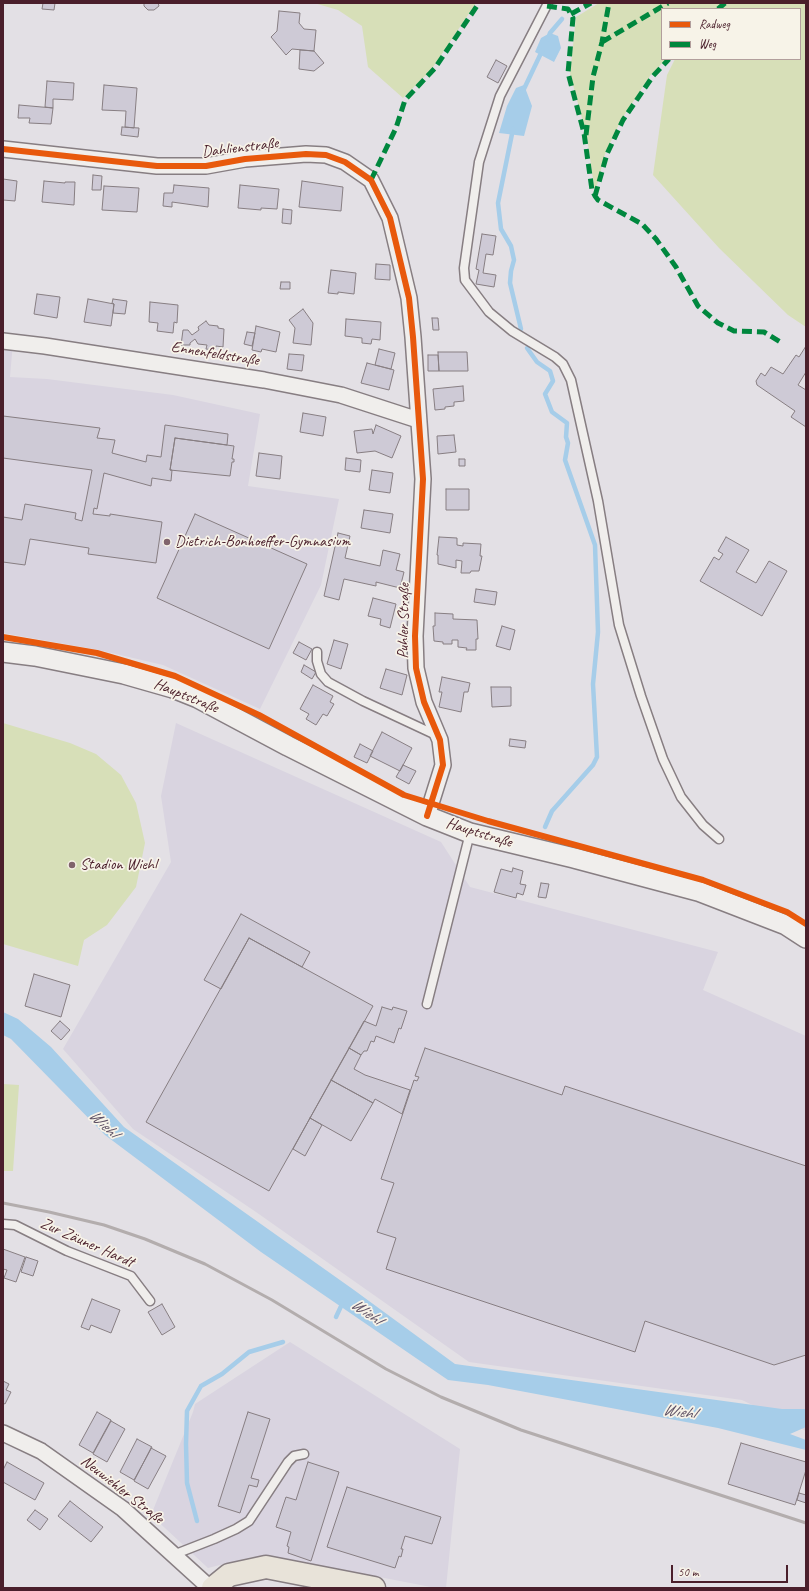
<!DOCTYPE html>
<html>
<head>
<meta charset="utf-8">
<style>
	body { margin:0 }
	#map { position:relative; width:809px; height:1591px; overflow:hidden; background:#e3e0e5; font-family:Caveat,sans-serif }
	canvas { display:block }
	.frame { position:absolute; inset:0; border:4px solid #4a1f2b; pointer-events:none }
	.legend { position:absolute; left:661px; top:8px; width:140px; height:52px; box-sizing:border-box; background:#f7f3e8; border:1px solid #b29e9c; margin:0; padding:5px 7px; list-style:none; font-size:12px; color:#4a1f2b }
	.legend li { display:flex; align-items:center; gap:8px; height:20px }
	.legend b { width:20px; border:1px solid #b29e9c }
	.scale { position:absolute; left:671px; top:1565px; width:117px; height:18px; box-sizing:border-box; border:2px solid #4a1f2b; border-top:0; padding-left:5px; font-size:12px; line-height:14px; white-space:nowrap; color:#4a1f2b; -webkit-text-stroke:3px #f7f3e8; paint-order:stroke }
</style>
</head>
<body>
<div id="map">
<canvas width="809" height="1591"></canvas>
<div class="frame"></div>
<ul class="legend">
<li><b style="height:5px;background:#e8590c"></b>Radweg</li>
<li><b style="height:5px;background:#00873e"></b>Weg</li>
</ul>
<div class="scale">50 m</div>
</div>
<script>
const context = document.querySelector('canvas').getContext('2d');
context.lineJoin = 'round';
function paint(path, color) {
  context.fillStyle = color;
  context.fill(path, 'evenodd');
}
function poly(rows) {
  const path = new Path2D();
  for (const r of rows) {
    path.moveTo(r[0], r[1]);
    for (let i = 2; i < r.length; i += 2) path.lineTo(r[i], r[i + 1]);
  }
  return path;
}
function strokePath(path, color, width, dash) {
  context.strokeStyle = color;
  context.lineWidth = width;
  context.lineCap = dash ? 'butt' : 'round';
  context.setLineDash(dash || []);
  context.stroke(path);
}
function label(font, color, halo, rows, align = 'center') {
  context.font = font + ' Caveat,sans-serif';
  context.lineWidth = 3.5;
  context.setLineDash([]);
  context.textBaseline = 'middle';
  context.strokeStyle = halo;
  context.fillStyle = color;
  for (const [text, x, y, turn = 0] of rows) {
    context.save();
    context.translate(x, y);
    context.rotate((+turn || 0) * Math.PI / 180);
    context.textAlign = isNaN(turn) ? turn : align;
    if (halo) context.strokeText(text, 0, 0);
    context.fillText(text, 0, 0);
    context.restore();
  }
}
paint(poly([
	[3,341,13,342,10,377,47,379,173,395,260,414,248,486,339,499,321,585,260,709,163,665,99,650,3,633],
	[176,723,441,842,470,887,718,952,703,990,806,1036,806,1431,742,1400,469,1362,256,1212,133,1129,63,1049,171,862,161,796],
	[290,1342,460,1449,446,1588,436,1588,276,1557,252,1557,208,1568,151,1515,193,1412,195,1404]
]), '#d9d4e0');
paint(poly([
	[314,3,476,3,431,70,403,98,368,67,362,26,338,10],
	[599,3,806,3,806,327,788,315,719,248,653,175,667,75,675,59,800,59,800,9,662,9,662,59,666,59,650,76,621,120,605,154,595,193,587,137,570,74,576,17],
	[3,723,70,743,96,754,121,775,136,803,145,843,136,887,107,925,84,940,78,966,3,944],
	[3,1084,19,1085,13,1171,3,1171]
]), '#d7dfb8');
paint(poly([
	[550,33,558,36,561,48,554,62,535,52,541,38],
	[524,85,532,106,524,136,499,133,507,106,516,88],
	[3,1012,18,1019,51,1047,124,1127,354,1290,455,1364,782,1409,806,1409,806,1427,790,1434,806,1440,806,1450,718,1428,488,1385,448,1380,261,1252,105,1135,11,1039,3,1035]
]), '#a6cde9');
strokePath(poly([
	[548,39,550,33,562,19],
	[523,91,542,51],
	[513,129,498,203,501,229,511,246,514,260,511,271,510,283,521,329],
	[527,348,537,362,550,371,553,381,545,394,552,412,567,423,566,437,568,443,565,460,595,545,598,632,593,684,597,757,593,765,552,811,545,827],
	[336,1317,343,1302],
	[197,1521,187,1483,186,1444,187,1411,201,1386,222,1374,249,1352,283,1342]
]), '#a6cde9', 4.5);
const building = poly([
	[43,3,55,3,54,10,42,9,43,3],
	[144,3,158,3,159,6,154,10,148,10,144,6,144,3],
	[279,11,300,13,299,23,304,29,316,30,314,51,292,49,286,55,271,37,277,31,279,11],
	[300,50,314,51,324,63,314,71,299,69,300,50],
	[496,60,507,66,498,83,487,77,496,60],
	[47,81,74,83,73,100,53,99,53,108,45,107,47,81],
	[104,85,137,88,134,128,125,127,126,111,102,110,104,85],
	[19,105,53,108,51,124,29,123,30,118,18,118,19,105],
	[122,127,139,128,138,137,121,135,122,127],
	[93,175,102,176,101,190,92,190,93,175],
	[3,179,17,181,15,201,3,200,3,179],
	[44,181,65,183,65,182,75,182,74,205,42,202,44,181],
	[302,181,343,187,341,211,299,207,302,181],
	[174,185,209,188,208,207,172,202,172,207,163,206,164,193,173,193,174,185],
	[240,185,279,189,277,209,261,208,261,210,238,208,240,185],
	[104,186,139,188,137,212,102,210,104,186],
	[283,209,292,210,291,224,282,223,283,209],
	[482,234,496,236,493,255,486,254,483,273,496,275,494,287,476,284,479,270,476,269,482,234],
	[376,264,390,265,390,280,375,279,376,264],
	[331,270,356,273,354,294,338,292,338,294,328,293,331,270],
	[281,282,290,282,290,289,280,289,281,282],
	[37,294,60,297,57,318,34,314,37,294],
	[88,299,114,304,111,326,84,322,88,299],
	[113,299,127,301,125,314,113,313,114,304,112,303,113,299],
	[150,302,178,305,177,323,174,322,173,333,157,331,158,323,149,322,150,302],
	[303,309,313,323,311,345,293,343,295,328,289,320,303,309],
	[432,318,438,318,439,330,433,330,432,318],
	[346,319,381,322,380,340,372,339,371,344,362,343,362,338,345,336,346,319],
	[206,321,209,325,218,326,218,328,224,329,223,347,216,346,215,350,206,349,207,345,198,344,195,339,190,343,190,345,181,345,183,330,188,330,192,335,199,330,198,327,206,321],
	[256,326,280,332,276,352,262,349,261,352,252,350,256,326],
	[247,332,255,333,252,346,244,344,247,332],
	[806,346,806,372,798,385,806,390,806,427,791,417,795,411,757,385,756,381,761,373,765,376,771,367,783,374,796,355,799,357,806,346],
	[379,349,395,353,391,369,375,365,379,349],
	[438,352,467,352,468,371,439,371,438,352],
	[289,354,304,355,302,371,287,369,289,354],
	[428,355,438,355,439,371,428,371,428,355],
	[367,363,394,370,389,390,361,383,367,363],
	[463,386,464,401,454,402,454,406,445,407,445,409,435,410,433,389,463,386],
	[303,413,326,417,323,436,300,432,303,413],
	[3,416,100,428,97,438,115,440,112,453,146,462,147,455,161,457,165,425,228,434,227,445,175,438,170,470,172,470,171,481,152,478,151,486,104,473,97,509,94,508,93,514,110,516,110,514,162,522,156,563,88,554,89,548,30,539,25,565,3,562,3,517,22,520,25,504,76,513,75,519,82,521,92,470,3,458,3,416],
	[376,425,401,436,392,458,375,451,357,453,354,431,372,429,373,434,376,425],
	[454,435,456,452,438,454,437,436,454,435],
	[175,438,234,446,232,459,234,459,234,462,232,462,230,476,170,470,175,438],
	[259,453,282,456,280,479,256,476,259,453],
	[346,458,361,460,360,472,345,470,346,458],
	[459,459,465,459,465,466,459,466,459,459],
	[372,470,393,473,390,493,369,490,372,470],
	[446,489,469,489,469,510,446,510,446,489],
	[364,510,393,514,390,533,361,528,364,510],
	[195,514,307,564,269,649,157,598,195,514],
	[338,533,350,536,345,558,380,566,383,550,400,554,396,570,404,572,400,588,376,582,376,586,344,579,339,600,324,596,338,533],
	[439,537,457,538,457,545,463,546,463,543,481,544,480,556,482,556,479,571,471,571,470,573,461,573,462,561,456,560,456,568,438,564,438,555,437,555,439,537],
	[726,537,749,550,736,572,756,583,769,561,787,571,762,616,700,581,714,557,719,560,723,554,718,551,726,537],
	[476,589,497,592,495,605,474,602,476,589],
	[373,598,396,604,390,628,380,625,381,619,368,616,373,598],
	[435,613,453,614,453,619,477,620,478,639,476,639,476,650,466,650,467,648,458,647,458,640,452,640,452,644,443,644,443,642,434,641,433,626,435,626,435,613],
	[502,626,515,630,510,650,496,646,502,626],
	[334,640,348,644,341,669,327,664,334,640],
	[299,642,312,649,306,660,293,653,299,642],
	[304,665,316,672,312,679,301,672,304,665],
	[386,669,407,675,402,695,380,688,386,669],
	[442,677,470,683,468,692,464,692,461,712,439,707,442,692,439,692,442,677],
	[313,685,333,696,330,702,334,704,327,716,323,714,316,725,306,719,309,714,300,709,313,685],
	[491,687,511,687,511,706,492,707,491,687],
	[382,732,412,748,400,771,370,756,382,732],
	[510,739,526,741,525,748,509,746,510,739],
	[360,744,373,751,367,763,354,757,360,744],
	[403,765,416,771,409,784,396,777,403,765],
	[513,868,523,871,520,884,526,885,523,895,517,893,516,898,494,892,501,869,512,872,513,868],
	[541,883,549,884,546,898,538,897,541,883],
	[241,914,310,952,302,967,249,938,221,989,204,980,241,914],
	[249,938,373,1006,269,1191,146,1122,249,938],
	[34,974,70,985,61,1017,25,1006,34,974],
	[382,1007,392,1010,393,1007,407,1011,401,1029,399,1028,394,1043,376,1036,374,1042,371,1041,367,1051,364,1051,361,1055,349,1048,364,1021,376,1026,382,1007],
	[60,1021,70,1030,61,1040,51,1031,60,1021],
	[349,1048,361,1055,354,1069,365,1075,410,1090,402,1114,375,1099,373,1103,331,1080,349,1048],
	[425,1048,562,1095,565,1086,806,1166,806,1355,774,1365,645,1321,635,1352,386,1269,396,1238,377,1232,394,1183,381,1179,414,1080,417,1081,419,1077,415,1076,425,1048],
	[331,1080,373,1103,351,1141,310,1118,331,1080],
	[310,1118,322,1125,305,1156,293,1149,310,1118],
	[3,1249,25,1257,16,1282,4,1278,7,1270,3,1269,3,1249],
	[26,1257,38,1261,33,1276,21,1272,26,1257],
	[92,1299,120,1310,111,1333,91,1325,89,1330,81,1327,92,1299],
	[162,1304,175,1327,162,1335,148,1312,162,1304],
	[3,1381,9,1384,6,1390,11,1392,5,1404,3,1403,3,1381],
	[97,1412,111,1420,93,1453,79,1445,97,1412],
	[248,1412,270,1419,251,1478,259,1480,257,1487,249,1485,240,1513,218,1506,248,1412],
	[111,1421,125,1429,107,1462,93,1454,111,1421],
	[137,1439,152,1447,134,1480,120,1472,137,1439],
	[741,1443,806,1462,806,1470,795,1505,728,1484,741,1443],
	[151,1448,166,1456,148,1489,134,1481,151,1448],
	[7,1462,44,1483,35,1500,3,1482,3,1470,7,1462],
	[308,1462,339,1472,311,1561,288,1553,289,1547,287,1546,291,1532,276,1527,286,1497,296,1500,308,1462],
	[347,1487,441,1517,432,1544,405,1536,401,1549,403,1549,401,1557,399,1556,395,1568,327,1547,347,1487],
	[799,1493,806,1495,806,1503,797,1500,799,1493],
	[70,1501,103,1527,91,1542,58,1516,70,1501],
	[35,1510,48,1519,40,1530,27,1520,35,1510]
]);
paint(building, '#cecad6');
strokePath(building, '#877e82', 1);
const service = poly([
	[548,3,500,96,479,162,464,268,465,280,489,312,512,331,555,357,563,364,571,380,598,501,619,625,641,696,663,759,681,797,703,825,719,839],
	[317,652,317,661,321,674,328,682,363,701,438,736],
	[427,1004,470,833],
	[3,1224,15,1225,67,1251,131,1276,150,1301],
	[173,1555,214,1539,236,1529,249,1521,288,1462,294,1456,304,1454]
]);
const minor = poly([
	[3,149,157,166,206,166,245,159,306,154,326,155,345,162,371,180,390,218,409,298,413,337,423,479,415,636,416,668,424,702,440,740,443,765,427,816],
	[3,341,45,346,264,380,341,395,418,420],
	[3,1433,41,1451,123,1509,210,1588]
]);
const tertiary = poly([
	[3,652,35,656,124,674,173,688,198,698,288,746,427,816,470,833,574,858,698,891,786,925,806,938]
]);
const primary = poly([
	[213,1588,229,1575,266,1567,374,1588]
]);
strokePath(service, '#877e82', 11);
strokePath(minor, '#877e82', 18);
strokePath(tertiary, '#877e82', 22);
strokePath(primary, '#877e82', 25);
strokePath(service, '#f0eeec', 8);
strokePath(minor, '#f0eeec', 15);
strokePath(tertiary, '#f0eeec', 19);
strokePath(primary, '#e8e3d9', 22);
strokePath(poly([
	[3,1203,49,1212,104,1225,145,1239,205,1264,272,1300,386,1369,441,1397,521,1430,806,1523]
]), '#b3adad', 3);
strokePath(poly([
	[547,6,568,9,573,18,568,73,584,133,592,190,595,196,598,200,642,224,656,239,676,267,698,306,718,323,734,331,764,332,782,343],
	[718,9,725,3],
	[571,14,591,3],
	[602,42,668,3],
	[586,135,593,77,602,42,609,3],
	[371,180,396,128,405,100,435,68,479,3],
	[595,196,607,154,623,120,653,76,669,59]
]), '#00873e', 5, [10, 5]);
strokePath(poly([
	[3,149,157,166,206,166,245,159,306,154,326,155,345,162,371,180,390,218,409,298,413,337,423,479,415,636,416,668,424,702,440,740,443,765,427,816],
	[3,637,97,653,175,676,259,715,404,795,488,821,703,880,787,912,806,924]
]), '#e8590c', 6);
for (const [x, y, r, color] of [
	[167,542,4,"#80636c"],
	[72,865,4,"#80636c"]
]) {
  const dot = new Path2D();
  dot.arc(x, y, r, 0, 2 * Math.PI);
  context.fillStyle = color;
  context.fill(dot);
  strokePath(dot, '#f7f3e8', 1.5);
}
label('16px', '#4a1f2b', '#f7f3e8', [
	["Dahlienstraße",240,148,-7],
	["Ennenfeldstraße",215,354,9],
	["Puhler Straße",404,621,-89],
	["Hauptstraße",186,696,22],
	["Hauptstraße",479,833,17],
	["Zur Zäuner Hardt",87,1243,24],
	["Neuwiehler Straße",122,1490,38]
]);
label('16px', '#4a1f2b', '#f7f3e8', [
	["Dietrich-Bonhoeffer-Gymnasium",175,542],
	["Stadion Wiehl",80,865]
], 'left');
label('italic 17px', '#5e5165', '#f7f3e8', [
	["Wiehl",103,1124,43],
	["Wiehl",366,1312,36],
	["Wiehl",679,1412,8]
]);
</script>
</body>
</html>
